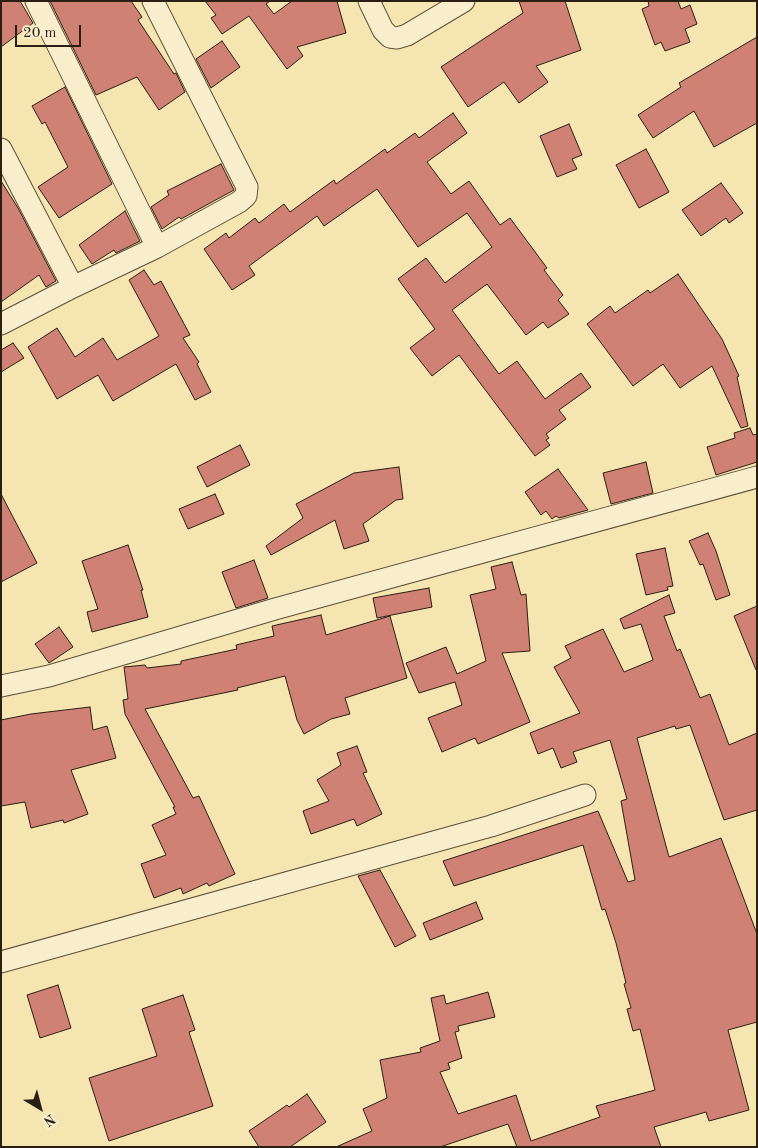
<!DOCTYPE html>
<html>
<head>
<meta charset="utf-8">
<style>
	body { margin:0 }
	#map { position:relative; width:758px; height:1148px; overflow:hidden; background:#f5e5b1; font-family:"Old Standard TT",serif }
	canvas { display:block }
	.frame { position:absolute; inset:0; border:2px solid #2b1e12; pointer-events:none }
	.north { position:absolute; left:15px; top:1083px; width:50px; height:50px; -webkit-text-stroke:4px #f8eecc; paint-order:stroke; rotate:143deg; font-size:14px; font-weight:700; line-height:20px; text-align:center; color:#2b1e12 }
	.north::after { content:''; display:block; margin:auto; width:18px; height:22px; background:#2b1e12; clip-path:polygon(50% 0,100% 100%,50% 72%,0 100%) }
	.scale { position:absolute; left:15px; top:25px; width:66px; height:22px; box-sizing:border-box; border:2px solid #2b1e12; border-top:0; padding-left:6px; font-size:15px; line-height:18px; white-space:nowrap; color:#2b1e12; -webkit-text-stroke:4px #f8eecc; paint-order:stroke }
</style>
</head>
<body>
<div id="map">
<canvas width="758" height="1148"></canvas>
<div class="frame"></div>
<div class="north">N</div>
<div class="scale">20 m</div>
</div>
<script>
const context = document.querySelector('canvas').getContext('2d');
context.lineJoin = 'round';
function paint(path, color) {
  context.fillStyle = color;
  context.fill(path, 'evenodd');
}
function poly(rows) {
  const path = new Path2D();
  for (const r of rows) {
    path.moveTo(r[0], r[1]);
    for (let i = 2; i < r.length; i += 2) path.lineTo(r[i], r[i + 1]);
  }
  return path;
}
function strokePath(path, color, width, dash) {
  context.strokeStyle = color;
  context.lineWidth = width;
  context.lineCap = dash ? 'butt' : 'round';
  context.setLineDash(dash || []);
  context.stroke(path);
}
const building = poly([
	[1,1,20,1,33,23,1,47,1,1],
	[50,1,131,1,142,17,138,20,174,74,176,73,185,92,159,110,137,77,96,95,50,1],
	[205,1,270,1,266,4,274,14,292,1,337,1,346,33,297,47,303,56,287,69,249,16,222,34,211,18,216,15,205,1],
	[519,1,565,1,581,50,536,66,548,82,519,103,504,82,468,107,441,67,523,13,519,1],
	[648,1,678,1,681,9,690,5,697,24,685,29,690,42,665,51,661,42,655,45,642,9,649,6,648,1],
	[757,37,757,123,714,147,694,111,653,138,638,115,681,87,679,83,757,37],
	[222,41,240,67,211,88,196,59,222,41],
	[65,87,112,184,59,218,38,187,68,167,45,122,42,124,32,106,65,87],
	[453,113,467,133,427,162,451,194,469,181,500,225,510,218,547,268,544,270,563,295,558,300,569,314,548,328,543,322,526,335,487,284,452,310,499,374,517,361,545,399,581,373,591,387,559,410,566,419,546,434,549,438,546,440,550,445,535,456,459,355,432,376,410,348,435,329,398,279,426,258,445,283,492,247,467,213,418,247,377,189,324,226,317,216,249,266,255,275,232,290,204,249,226,233,229,238,255,218,259,223,284,204,290,212,334,180,336,184,385,149,387,153,415,133,419,138,453,113],
	[569,124,582,155,572,159,577,169,557,177,540,136,569,124],
	[646,149,669,192,639,208,616,165,646,149],
	[221,164,234,190,181,219,179,217,162,229,151,207,169,195,167,191,221,164],
	[1,181,18,208,56,281,46,287,39,275,1,302,1,181],
	[721,183,743,213,729,223,726,218,701,236,682,210,721,183],
	[125,211,140,241,116,253,114,250,92,264,79,245,125,211],
	[144,270,154,285,161,281,190,335,183,338,199,362,197,364,211,392,195,400,176,364,113,401,98,375,57,399,28,347,57,328,75,357,103,338,117,360,159,336,129,280,144,270],
	[678,274,722,339,739,376,737,377,748,426,741,428,712,366,680,388,663,364,633,386,587,324,610,306,615,313,648,290,650,293,678,274],
	[13,343,24,358,1,372,1,350,13,343],
	[750,428,753,435,757,434,757,462,716,475,707,447,735,438,734,433,750,428],
	[240,445,250,465,207,487,197,467,240,445],
	[646,462,653,493,611,504,603,473,646,462],
	[399,467,403,499,396,500,363,524,369,541,344,549,335,520,271,555,266,546,303,518,296,504,354,473,399,467],
	[558,469,588,510,559,518,556,516,552,519,546,511,541,515,525,492,558,469],
	[1,494,37,563,1,582,1,494],
	[215,494,224,514,188,529,179,509,215,494],
	[708,533,716,551,730,595,716,600,703,564,700,565,689,541,708,533],
	[128,545,143,590,141,590,148,617,92,632,87,612,98,609,82,561,128,545],
	[665,548,673,586,667,587,668,590,646,595,636,554,665,548],
	[254,560,268,598,236,608,222,572,254,560],
	[512,562,521,595,526,594,530,651,502,653,530,722,478,744,475,738,442,752,428,718,462,705,455,682,419,693,406,663,446,647,457,674,486,661,470,595,496,589,491,567,512,562],
	[429,588,432,607,377,618,373,598,429,588],
	[669,595,675,613,664,616,677,651,680,649,700,698,710,694,729,745,757,733,757,810,724,820,690,725,676,729,675,726,637,738,669,857,721,838,757,934,757,1022,728,1030,749,1110,709,1121,706,1112,654,1127,661,1147,517,1147,508,1124,440,1147,336,1147,372,1131,363,1109,387,1098,380,1060,421,1052,420,1048,440,1041,431,998,444,995,446,1004,488,992,495,1017,458,1026,459,1031,455,1032,462,1058,448,1063,450,1069,440,1072,458,1114,516,1095,531,1141,600,1117,596,1106,655,1090,640,1029,633,1031,627,1009,631,1008,624,984,626,983,616,943,605,909,602,910,583,845,454,886,443,861,598,811,628,882,635,880,621,801,627,799,610,740,573,752,577,762,561,768,553,748,538,754,530,733,580,713,554,667,571,658,565,646,603,629,624,672,653,660,641,624,624,629,620,619,669,595],
	[757,606,757,670,756,670,734,616,757,606],
	[321,615,326,635,390,616,407,678,345,698,350,714,331,719,304,734,297,720,285,676,237,688,238,690,145,709,193,798,199,796,235,874,209,886,207,883,183,894,181,888,154,898,141,864,166,855,152,825,176,814,173,807,175,807,125,714,123,700,128,699,124,667,145,665,147,668,181,664,181,661,237,649,236,645,274,636,272,626,321,615],
	[59,627,73,647,49,663,35,644,59,627],
	[90,707,93,730,107,726,116,758,71,770,88,814,64,823,63,820,31,828,25,802,1,806,1,720,31,714,90,707],
	[357,746,367,772,363,773,382,814,357,826,354,819,311,834,303,811,329,801,317,780,341,765,337,753,357,746],
	[380,870,416,936,395,947,358,876,380,870],
	[476,902,483,919,430,940,423,923,476,902],
	[58,985,71,1028,40,1038,27,995,58,985],
	[183,995,195,1030,189,1032,213,1106,109,1141,89,1078,157,1056,142,1009,183,995],
	[307,1094,326,1122,290,1147,259,1147,249,1131,287,1105,289,1107,307,1094]
]);
paint(building, '#cf8273');
strokePath(building, '#2b1e12', 1);
const minor = poly([
	[36,1,157,247],
	[369,1,383,30,390,37,397,38,407,35,464,1],
	[1,149,73,287],
	[1,324,73,287,157,247,239,202,246,196,247,187,153,1],
	[1,686,49,676,275,609,757,477],
	[1,962,491,826,585,795]
]);
strokePath(minor, '#5e503a', 23);
strokePath(minor, '#f8eecc', 21);
</script>
</body>
</html>
